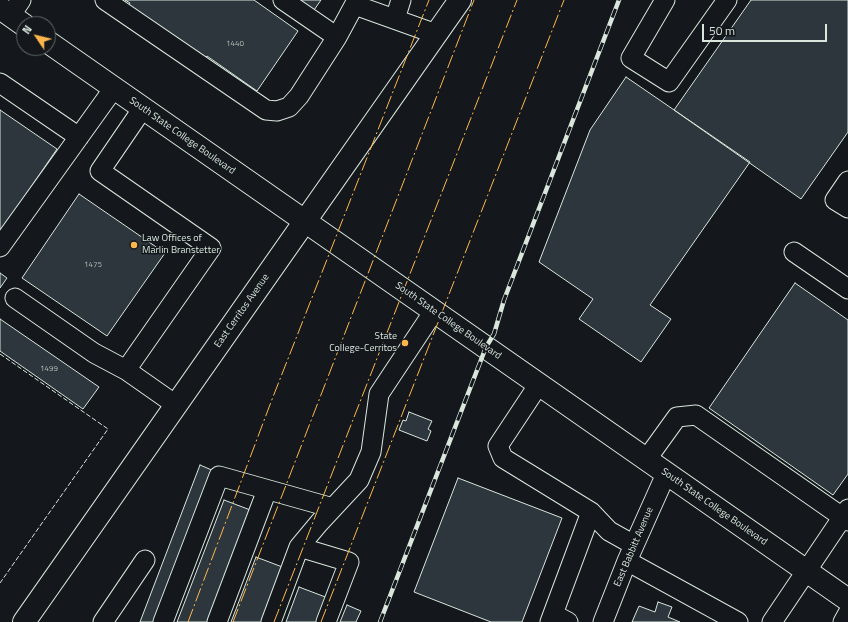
<!DOCTYPE html>
<html>
<head>
<meta charset="utf-8">
<style>
	body { margin:0 }
	#map { position:relative; width:848px; height:622px; overflow:hidden; background:#14181c; font-family:"Titillium Web",sans-serif }
	canvas { display:block }
	.north { position:absolute; left:16px; top:16px; width:40px; height:40px; box-sizing:border-box; background:#14181c; border:1px solid #626a69; border-radius:50%; rotate:305deg; font-size:11px; font-weight:700; line-height:16px; text-align:center; color:#d8e6dc }
	.north::after { content:''; display:block; margin:auto; width:14px; height:18px; background:#ffb74d; clip-path:polygon(50% 0,100% 100%,50% 72%,0 100%) }
	.scale { position:absolute; left:702px; top:24px; width:125px; height:18px; box-sizing:border-box; border:2px solid #d8e6dc; border-top:0; padding-left:5px; font-size:12px; line-height:14px; white-space:nowrap; color:#d8e6dc; -webkit-text-stroke:3px #14181c; paint-order:stroke }
</style>
</head>
<body>
<div id="map">
<canvas width="848" height="622"></canvas>
<div class="north">N</div>
<div class="scale">50 m</div>
</div>
<script>
const context = document.querySelector('canvas').getContext('2d');
context.lineJoin = 'round';
function paint(path, color) {
  context.fillStyle = color;
  context.fill(path, 'evenodd');
}
function poly(rows) {
  const path = new Path2D();
  for (const r of rows) {
    path.moveTo(r[0], r[1]);
    for (let i = 2; i < r.length; i += 2) path.lineTo(r[i], r[i + 1]);
  }
  return path;
}
function strokePath(path, color, width, dash) {
  context.strokeStyle = color;
  context.lineWidth = width;
  context.lineCap = dash ? 'butt' : 'round';
  context.setLineDash(dash || []);
  context.stroke(path);
}
function label(font, color, halo, rows, align = 'center') {
  context.font = font + ' "Titillium Web",sans-serif';
  context.lineWidth = 3;
  context.setLineDash([]);
  context.textBaseline = 'middle';
  context.strokeStyle = halo;
  context.fillStyle = color;
  for (const [text, x, y, turn = 0] of rows) {
    context.save();
    context.translate(x, y);
    context.rotate((+turn || 0) * Math.PI / 180);
    context.textAlign = isNaN(turn) ? turn : align;
    if (halo) context.strokeText(text, 0, 0);
    context.fillText(text, 0, 0);
    context.restore();
  }
}
const building = poly([
	[125,0,254,0,298,31,257,91,207,56,204,60,128,7,130,3,125,0],
	[294,0,321,0,312,13,294,0],
	[751,0,848,0,848,132,801,199,674,110,751,0],
	[626,77,750,162,650,305,671,319,641,362,579,319,593,299,539,262,590,130,626,77],
	[0,110,57,149,0,232,0,110],
	[79,194,165,253,107,336,22,278,79,194],
	[0,273,7,278,0,288,0,273],
	[795,283,848,320,848,474,833,495,709,408,795,283],
	[0,319,99,387,83,409,0,351,0,319],
	[409,412,432,421,428,429,431,431,427,441,399,430,403,420,406,421,409,412],
	[200,465,214,471,156,622,140,622,200,465],
	[458,478,562,518,522,622,491,622,414,592,458,478],
	[224,500,253,511,209,622,177,622,224,500],
	[256,557,285,568,265,622,231,622,256,557],
	[299,587,328,598,318,622,286,622,299,587],
	[658,602,672,607,668,617,680,622,632,622,639,606,655,612,658,602],
	[347,605,361,611,356,622,340,622,347,605]
]);
paint(building, '#2c363c');
strokePath(building, '#d8e6dc', 1);
const minor = poly([
	[105,0,266,110,277,111,289,107,299,96,337,37,357,0],
	[283,0,337,37],
	[665,0,631,58,669,82,727,0],
	[355,5,436,34],
	[10,16,21,0],
	[395,19,401,0],
	[0,83,79,137],
	[143,108,100,171,211,248,126,370,176,405],
	[848,181,835,200,848,208],
	[0,247,114,88],
	[794,252,848,289],
	[15,298,94,353,126,370],
	[539,384,498,446,503,458,591,512,609,531,634,545],
	[646,460,677,417,696,415,848,521],
	[299,547,349,562,326,622],
	[627,561,738,622],
	[553,614,568,622],
	[103,622,145,560],
	[163,622,219,476,333,508],
	[217,622,267,490],
	[271,622,299,547,319,523,359,480,371,452,379,394,434,311],
	[550,622,591,512],
	[603,622,627,561,666,474],
	[772,622,848,509],
	[843,622,848,613]
]);
const major = poly([
	[0,8,24,25],
	[48,42,848,600],
	[24,622,460,0]
]);
strokePath(minor, '#d8e6dc', 21);
strokePath(major, '#d8e6dc', 24);
strokePath(minor, '#14181c', 19);
strokePath(major, '#14181c', 22);
const rail = poly([
	[380,622,486,347,494,334,504,300,619,0]
]);
strokePath(rail, '#d8e6dc', 4.5);
strokePath(rail, '#14181c', 3, [9]);
strokePath(poly([
	[0,354,108,429,0,583]
]), '#d8e6dc', 1, [5, 2]);
strokePath(poly([
	[188,622,271,402,429,0],
	[233,622,474,0],
	[274,622,517,0],
	[321,622,564,0]
]), '#ffb74d', 1, [14, 3, 2, 3]);
for (const [x, y, r, color] of [
	[134,245,4,"#ffb74d"],
	[405,343,4,"#ffb74d"]
]) {
  const dot = new Path2D();
  dot.arc(x, y, r, 0, 2 * Math.PI);
  context.fillStyle = color;
  context.fill(dot);
  strokePath(dot, '#14181c', 1.5);
}
label('8px', '#adbab4', null, [
	["1440",235,44],
	["1475",93,265],
	["1499",49,369]
]);
label('10px', '#d8e6dc', '#14181c', [
	["South State College Boulevard",182,136,35],
	["East Cerritos Avenue",242,311,-55],
	["South State College Boulevard",448,321,35],
	["South State College Boulevard",714,507,35],
	["East Babbitt Avenue",634,547,-67]
]);
label('10px', '#d8e6dc', '#14181c', [
	["Law Offices of",142,239],
	["Marlin Branstetter",142,251],
	["State",397,337,"right"],
	["College-Cerritos",397,349,"right"]
], 'left');
</script>
</body>
</html>
